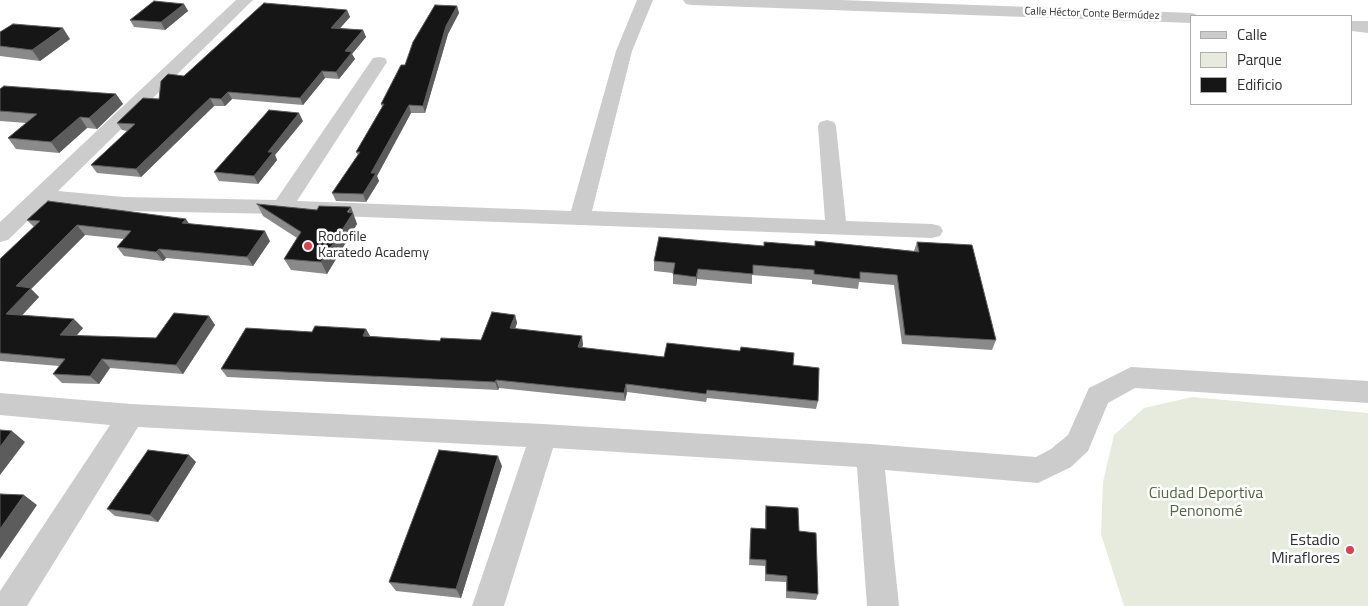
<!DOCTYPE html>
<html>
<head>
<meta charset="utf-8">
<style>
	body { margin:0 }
	#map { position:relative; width:1368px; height:606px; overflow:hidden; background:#fff; font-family:"Titillium Web",sans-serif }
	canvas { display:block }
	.legend { position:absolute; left:1190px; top:15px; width:162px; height:90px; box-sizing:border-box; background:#fff; border:1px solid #acacac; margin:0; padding:6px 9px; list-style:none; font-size:15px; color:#2f2f2f }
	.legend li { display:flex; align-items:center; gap:10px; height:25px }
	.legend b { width:25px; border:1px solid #acacac }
</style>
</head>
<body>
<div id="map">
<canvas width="1368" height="606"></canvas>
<ul class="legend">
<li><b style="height:6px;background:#ccc"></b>Calle</li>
<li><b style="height:14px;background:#e6ebde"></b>Parque</li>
<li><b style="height:14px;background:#161616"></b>Edificio</li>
</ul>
</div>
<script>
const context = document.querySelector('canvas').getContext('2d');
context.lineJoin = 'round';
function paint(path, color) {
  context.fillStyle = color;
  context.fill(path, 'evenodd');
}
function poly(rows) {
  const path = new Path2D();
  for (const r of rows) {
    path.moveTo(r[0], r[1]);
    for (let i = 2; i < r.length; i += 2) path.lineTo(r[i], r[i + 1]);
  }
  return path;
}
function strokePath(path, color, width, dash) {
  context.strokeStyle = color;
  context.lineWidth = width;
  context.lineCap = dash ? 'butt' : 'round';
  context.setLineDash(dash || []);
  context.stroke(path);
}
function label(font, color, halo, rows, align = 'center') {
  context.font = font + ' "Titillium Web",sans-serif';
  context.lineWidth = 5;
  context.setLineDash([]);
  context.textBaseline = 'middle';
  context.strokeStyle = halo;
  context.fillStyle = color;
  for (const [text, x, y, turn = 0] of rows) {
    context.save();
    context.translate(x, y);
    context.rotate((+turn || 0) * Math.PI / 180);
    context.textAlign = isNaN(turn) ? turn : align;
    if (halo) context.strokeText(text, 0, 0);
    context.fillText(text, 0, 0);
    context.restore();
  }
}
paint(poly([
	[1192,397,1368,413,1368,606,1124,606,1101,534,1103,482,1114,435,1144,408]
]), '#e6ebde');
paint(poly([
	[236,0,253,0,58,191,124,197,276,200,373,58,379,57,385,58,387,62,297,201,571,211,616,51,637,0,653,0,632,51,592,211,825,220,818,126,820,122,827,120,834,122,836,126,846,221,932,224,940,226,943,231,940,236,932,238,282,214,124,211,46,203,8,240,0,242,0,222,236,0],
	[1131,367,1368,381,1368,403,1135,388,1108,403,1088,451,1071,467,1038,483,885,470,899,606,867,606,857,467,553,448,504,606,472,606,526,447,138,427,27,606,0,606,0,591,110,425,0,415,0,393,131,404,543,424,870,444,1036,457,1051,449,1068,435,1089,388,1131,367]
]), '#ccc');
paint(poly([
	[683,0,840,0,1192,13,1200,16,1192,16,1192,23,692,5,686,4,683,0],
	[1352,21,1368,21,1368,33,1352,31,1352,21]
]), '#ccc');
paint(poly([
	[184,4,188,11,165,30,134,27,130,20],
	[457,6,459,13,448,34,425,113,411,113,377,176,379,181,366,202,336,201,332,193,358,155,356,152,382,107,381,104],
	[347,10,350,17,340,28,363,30,366,37,352,54,355,59,339,79,325,78,303,105,232,99,225,106,214,106,141,177,97,173,91,165,127,131,122,130,117,123,159,99,184,76],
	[0,32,70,39,40,61,0,56],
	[0,89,116,94,123,104,97,129,87,128,59,153,16,149,8,138,26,123,0,121],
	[303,121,275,155,277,160,258,184,219,181,214,172],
	[257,204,317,210,355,219,357,224,327,274,291,270,284,259,297,238,263,216],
	[27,220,190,224,270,241,253,266,166,258,163,261,124,256,117,247,124,239,85,235,31,289,39,297,22,315,83,328,76,336,156,338,209,316,215,325,183,374,110,368,99,384,62,383,53,374,59,366,0,361,0,259,34,227],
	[815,241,914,251,917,242,996,340,992,350,902,344,894,285,859,282,858,289,812,284,812,280,752,275,752,284,697,279,696,286,673,284,673,273,654,271,654,261,764,246,815,246],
	[515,315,517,323,515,329,583,344,582,348,664,357,793,365,818,401,816,409,707,398,706,402,627,392,625,401,499,388,498,390,227,377,221,369,312,332,366,329,370,336,440,341,481,340],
	[189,455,196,462,158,522,115,516,107,509],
	[502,466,461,598,396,591,389,582],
	[766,506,799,531,818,594,816,600,786,598,786,582,765,581,765,566,749,565,750,535,751,528,765,529,765,513]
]), '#8a8a8a');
paint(poly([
	[184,4,188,11,165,30,161,22],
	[457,6,459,13,448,34,425,113,423,106,446,26],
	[347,10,350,17,334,35,331,28],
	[63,28,70,39,40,61,32,50],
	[363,30,366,37,352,54,355,59,339,79,336,72,345,51],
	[322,71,325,78,303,105,300,98],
	[228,92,232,99,225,106,221,99],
	[116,94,123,104,97,129,89,118],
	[210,98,214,106,141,177,136,169],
	[409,105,411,113,377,176,379,181,366,202,363,194,371,173],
	[299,113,303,121,275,155,277,160,258,184,254,176,268,152],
	[80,117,87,128,59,153,51,142],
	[351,207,357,224,327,274,321,262],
	[186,219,192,228,182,223],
	[77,225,85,235,31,289,39,297,15,323,6,314,16,286],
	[265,231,270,241,253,266,247,257],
	[159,249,166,258,163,261,156,252],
	[698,269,697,279,696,286,696,277],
	[515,315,517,323,512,337,510,328],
	[209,316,215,325,183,374,176,365],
	[74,319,83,328,69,344,60,335],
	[366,329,371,338,363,336],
	[582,336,583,344,580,356,578,347],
	[102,359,110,368,99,384,90,376],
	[496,380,499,388,498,390,495,382],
	[626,384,627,392,625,401,624,393],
	[12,431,25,442,0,475,0,447],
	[189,455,196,462,158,522,150,515],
	[498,456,502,466,461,598,456,589],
	[24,495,37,505,0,559,0,529]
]), '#5c5c5c');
const building = poly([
	[154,1,184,4,161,22,130,20,154,1],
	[264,3,347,10,331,28,363,30,345,51,352,52,336,72,322,71,300,98,228,92,221,99,210,98,136,169,91,165,135,124,117,123,143,98,159,99,161,81,168,74,184,76,264,3],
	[435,5,457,6,446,26,423,106,409,105,371,173,376,173,363,194,332,193,360,152,356,152,384,104,381,104,401,65,405,65,413,42,435,5],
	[13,24,63,28,32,50,0,46,0,32,13,24],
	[4,86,116,94,89,118,80,117,51,142,8,138,37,114,0,111,0,89,4,86],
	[269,110,299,113,268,152,273,152,254,176,214,172,269,110],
	[48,201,186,219,182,223,265,231,247,257,159,249,156,252,117,247,131,231,77,225,16,286,31,288,6,314,74,319,60,335,156,338,174,313,209,316,176,365,102,359,90,376,53,374,65,359,0,353,0,259,40,221,27,220,48,201],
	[257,204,317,210,319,206,351,207,347,212,353,213,321,262,284,259,301,232,257,204],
	[659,237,764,246,764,242,815,246,815,241,919,252,917,242,972,245,996,340,905,335,897,275,860,272,860,279,814,274,814,270,753,265,753,274,698,269,696,277,673,274,675,263,654,261,659,237],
	[492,312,515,315,510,328,582,336,578,347,664,357,667,343,740,351,741,347,794,353,793,365,819,368,818,401,707,390,706,394,626,384,624,393,496,380,495,382,221,369,246,328,312,332,315,326,366,329,363,336,440,341,441,338,481,340,492,312],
	[0,430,12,431,0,447,0,430],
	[148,450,189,455,150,515,107,509,148,450],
	[439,450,498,456,456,589,389,582,439,450],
	[0,494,24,495,0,529,0,494],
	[766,506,798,508,799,531,816,533,818,594,787,591,787,576,766,574,766,560,750,559,751,528,766,529,766,506]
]);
paint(building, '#161616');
strokePath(building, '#5c5c5c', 1);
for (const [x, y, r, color] of [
	[308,246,5,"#d74152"],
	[1350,550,5,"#d74152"]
]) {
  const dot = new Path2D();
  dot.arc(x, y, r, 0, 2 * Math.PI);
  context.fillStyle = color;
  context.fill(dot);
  strokePath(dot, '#fff', 2);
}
label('11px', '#2f2f2f', '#fff', [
	["Calle Héctor Conte Bermúdez",1092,14,2]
]);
label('14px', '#2f2f2f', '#fff', [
	["Rodofile",318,238],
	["Karatedo Academy",318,254]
], 'left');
label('16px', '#546740', '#fff', [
	["Ciudad Deportiva",1206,494],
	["Penonomé",1206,512]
]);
label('16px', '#2f2f2f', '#fff', [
	["Estadio",1340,541],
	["Miraflores",1340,559]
], 'right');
</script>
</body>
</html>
